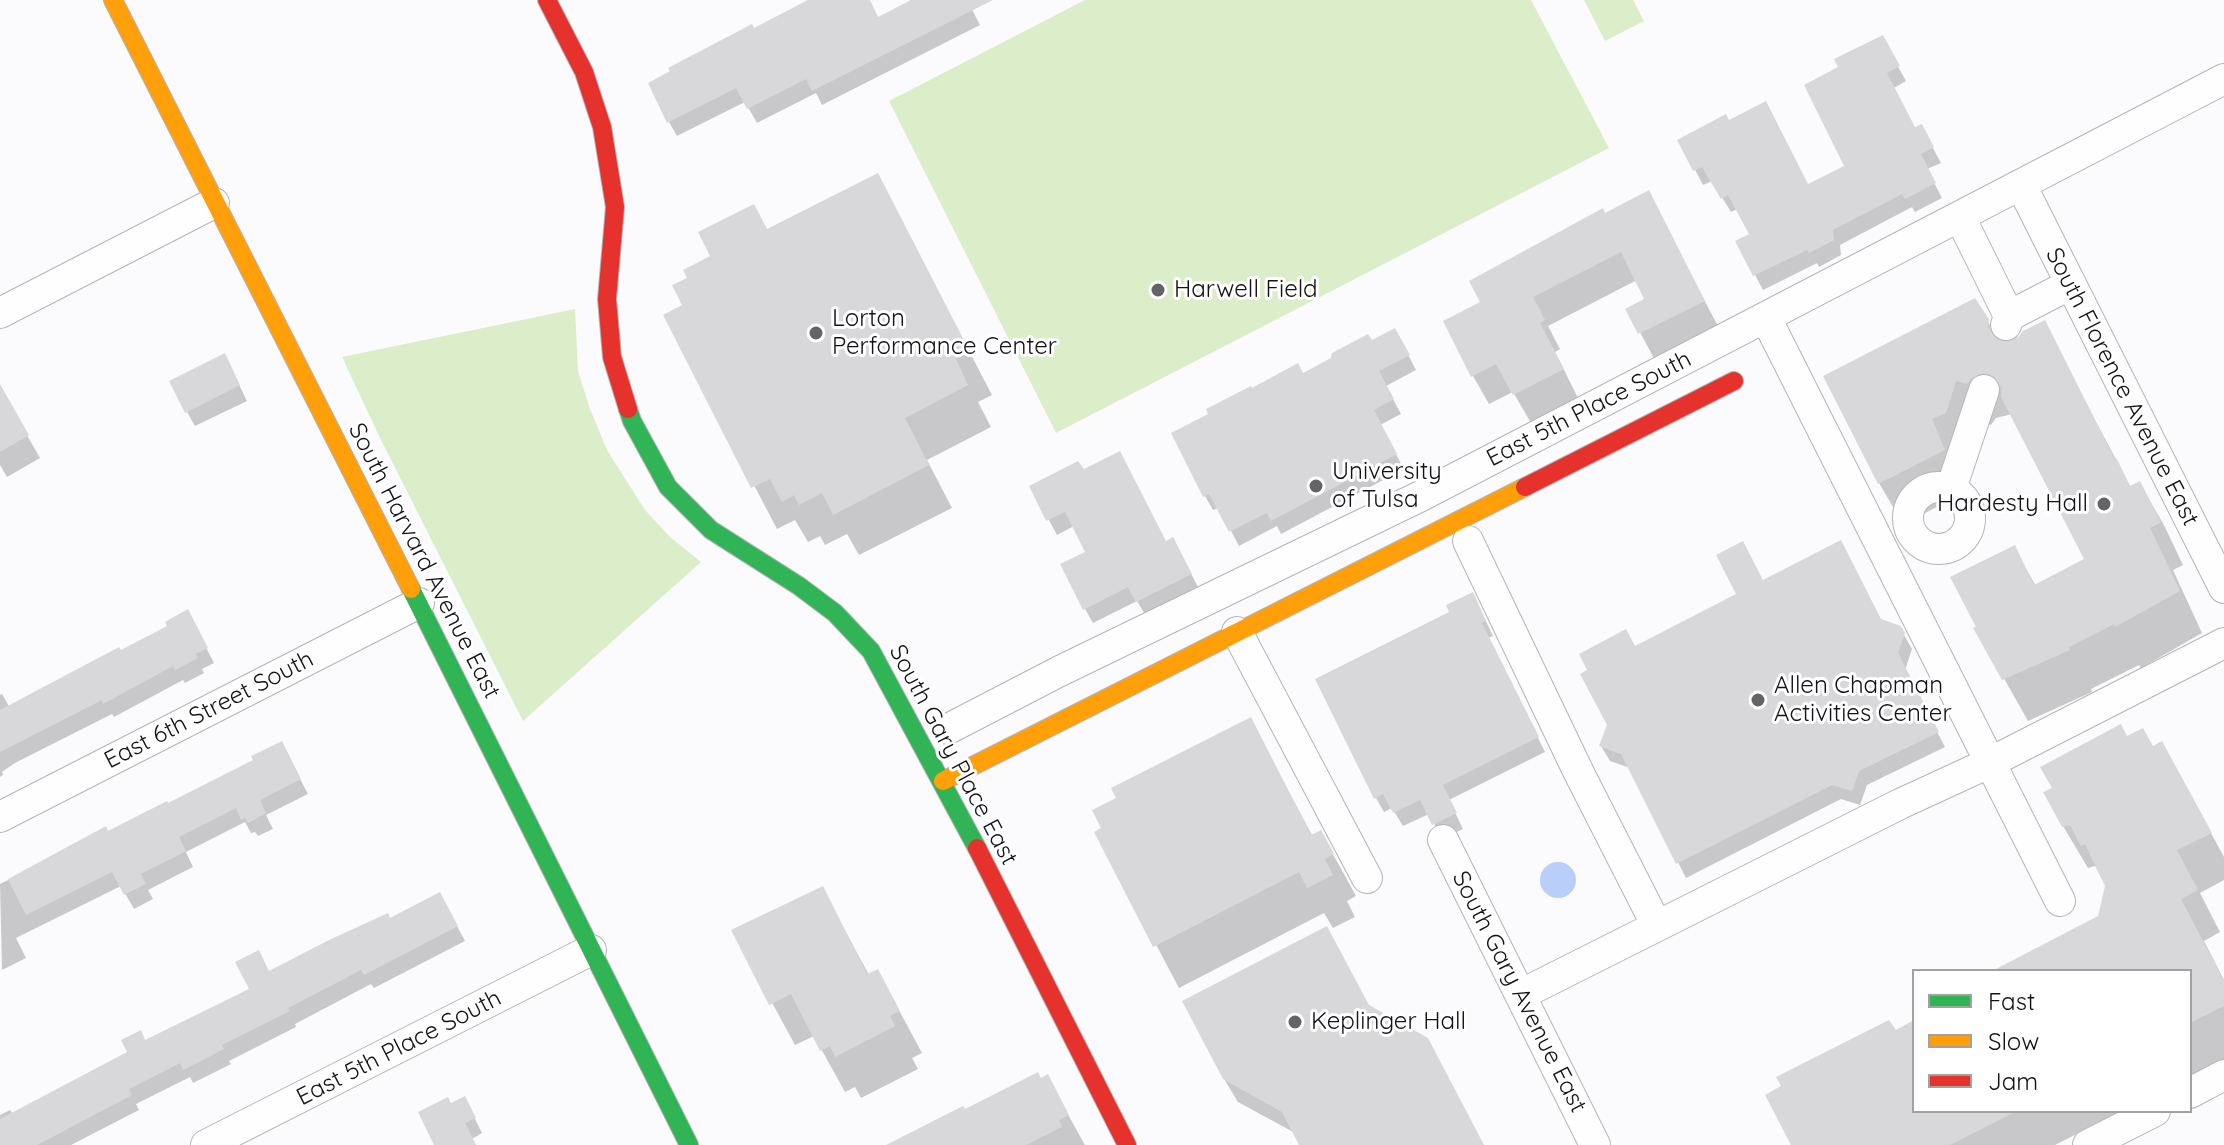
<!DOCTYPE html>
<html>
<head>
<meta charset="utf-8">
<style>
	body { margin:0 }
	#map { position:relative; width:2224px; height:1145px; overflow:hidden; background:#fbfbfd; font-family:Quicksand,sans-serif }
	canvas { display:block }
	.legend { position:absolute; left:1912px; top:969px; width:280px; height:144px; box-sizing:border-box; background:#fff; border:2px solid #a1a1a2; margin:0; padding:10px 14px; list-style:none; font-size:24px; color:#131317 }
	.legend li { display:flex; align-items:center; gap:16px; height:40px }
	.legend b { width:40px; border:2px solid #a1a1a2 }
</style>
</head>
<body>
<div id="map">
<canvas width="2224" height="1145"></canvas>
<ul class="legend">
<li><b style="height:10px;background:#30b455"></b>Fast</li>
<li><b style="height:10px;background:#ff9f0a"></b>Slow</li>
<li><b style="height:10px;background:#e5322d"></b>Jam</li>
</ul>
</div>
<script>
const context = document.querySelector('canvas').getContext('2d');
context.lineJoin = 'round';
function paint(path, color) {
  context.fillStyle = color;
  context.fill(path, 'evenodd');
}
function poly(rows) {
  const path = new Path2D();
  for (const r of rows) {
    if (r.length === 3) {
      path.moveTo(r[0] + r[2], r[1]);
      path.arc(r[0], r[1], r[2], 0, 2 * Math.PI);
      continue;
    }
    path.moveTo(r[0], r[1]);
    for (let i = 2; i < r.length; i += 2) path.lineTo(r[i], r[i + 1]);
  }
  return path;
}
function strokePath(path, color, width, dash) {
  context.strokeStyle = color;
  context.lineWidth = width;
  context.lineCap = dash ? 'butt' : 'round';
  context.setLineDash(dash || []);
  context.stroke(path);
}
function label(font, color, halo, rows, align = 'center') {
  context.font = font + ' Quicksand,sans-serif';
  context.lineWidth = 6;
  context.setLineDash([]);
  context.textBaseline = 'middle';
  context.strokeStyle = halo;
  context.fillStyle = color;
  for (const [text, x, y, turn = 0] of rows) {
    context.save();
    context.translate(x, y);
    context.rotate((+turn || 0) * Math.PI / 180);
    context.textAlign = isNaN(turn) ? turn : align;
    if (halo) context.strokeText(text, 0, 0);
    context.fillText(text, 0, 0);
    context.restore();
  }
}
paint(poly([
	[1085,0,1531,0,1609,148,1056,433,889,101],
	[1584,0,1633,0,1644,21,1605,41],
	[575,309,578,371,590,409,607,450,645,510,670,537,701,562,523,721,380,438,342,357]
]), '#dcedc9');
paint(poly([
	[1558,880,18]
]), '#b9cef9');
paint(poly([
	[812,0,869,0,878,19,916,0,967,0,980,25,822,105,816,93,757,123,745,102,677,136,669,122,754,30],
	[1882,38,1906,81,1894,88,1915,130,1921,126,1941,163,1927,169,1942,198,1915,212,1912,207,1840,245,1841,255,1819,267,1817,263,1763,290,1755,275,1752,235,1737,209,1731,212,1712,181,1703,185,1680,141,1729,122,1808,186,1847,167,1841,68],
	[877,175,992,395,978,402,991,427,927,460,952,508,859,555,847,534,825,545,820,536,808,542,795,520,777,529,665,315,685,306,768,231],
	[1648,193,1720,330,1656,362,1628,310,1647,300,1637,280,1548,326,1560,349,1555,352,1578,398,1531,423,1513,392,1489,404,1473,376,1482,303,1605,215],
	[1987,320,2001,344,2009,345,2044,323,2131,488,2140,484,2164,525,2183,565,2173,570,2202,633,2141,668,2139,665,2091,689,2092,692,2028,721,1976,629,2014,548,2036,586,2086,560,2012,414,1996,418,1991,425,1979,421,1955,461,1967,492,1903,524,1879,483],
	[1371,342,1403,345,1416,370,1386,386,1401,414,1380,425,1404,469,1281,534,1277,526,1239,546,1219,508,1213,510,1205,496,1303,376],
	[232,370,247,401,195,426,187,412],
	[0,388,40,458,7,477,0,465],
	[1083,472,1181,554,1199,589,1146,616,1137,601,1093,623,1085,609,1087,552,1074,526,1057,535,1031,487],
	[1763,582,1900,628,1912,649,1905,670,1945,747,1867,785,1860,805,1841,799,1686,878,1630,768,1610,761,1601,746,1635,648],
	[1480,609,1493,636,1488,638,1545,752,1449,800,1463,829,1442,839,1429,814,1403,826,1392,808,1384,812,1376,798],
	[195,626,214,663,202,669,204,673,185,683,183,680,114,717,112,714,15,763,2,772,3,775,0,777,0,695,2,694,10,708,120,652],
	[1250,719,1313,837,1321,833,1344,874,1356,896,1347,901,1355,917,1333,928,1324,913,1179,988,1097,833],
	[2127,739,2153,748,2185,785,2224,857,2224,880,2200,893,2220,932,2204,941,2224,980,2224,1060,2190,1077,2190,971,1996,971,2100,918,2107,888,2095,866,2088,868,2063,826],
	[289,758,308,794,266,815,273,829,258,836,255,832,251,833,245,822,186,852,193,867,148,890,153,899,134,909,121,886,16,938,26,958,2,970,0,884,65,852],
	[822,888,869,975,878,971,922,1053,912,1058,918,1069,861,1098,855,1087,845,1092,814,1036,795,1045,733,931],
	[448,909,465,941,374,988,371,984,295,1024,296,1027,229,1061,231,1064,193,1083,190,1077,136,1104,139,1110,71,1145,0,1145,0,1115,10,1110,13,1114,99,1070,145,1042,251,990,269,973,389,920],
	[1914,1023,1914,1111,2123,1111,2055,1145,1793,1145,1895,1032],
	[1047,1077,1085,1145,903,1145,965,1112],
	[1224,1079,1483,1145,1301,1145,1295,1133,1238,1102],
	[450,1105,472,1113,482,1133,472,1139,475,1145,437,1145]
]), '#0003');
paint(poly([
	[808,0,870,0,878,17,911,0,993,0,812,91,806,79,747,109,736,88,667,123,648,83,670,71,668,68,752,24,754,28],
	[1883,35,1900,66,1887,73,1915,127,1922,124,1934,147,1921,154,1936,183,1905,199,1902,194,1833,230,1834,240,1809,253,1807,250,1753,276,1735,241,1749,234,1728,195,1721,199,1702,167,1693,171,1677,140,1726,114,1729,120,1766,101,1808,184,1844,166,1804,85,1838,67,1834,59],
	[878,173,970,352,956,359,968,385,905,418,929,465,833,515,822,493,799,505,794,495,782,502,770,479,751,488,663,315,682,305,672,285,687,278,683,270,710,256,698,232,754,204,767,229],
	[1649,190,1705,301,1638,334,1625,309,1644,299,1621,252,1533,297,1545,320,1540,323,1564,369,1513,395,1496,364,1471,377,1443,321,1480,302,1469,281,1603,208,1605,213],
	[1975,298,1989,319,1988,328,1992,336,2001,342,2009,343,2017,339,2023,331,2045,320,2115,460,2117,459,2130,486,2140,481,2161,522,2150,528,2180,591,2115,627,2114,624,2069,647,2070,650,2002,680,1973,628,1976,627,1950,577,2015,545,2034,585,2084,559,2001,397,2002,387,1998,379,1990,373,1981,372,1973,376,1967,384,1956,381,1946,413,1932,419,1945,450,1878,484,1823,376],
	[1395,328,1410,355,1379,371,1394,399,1374,410,1397,454,1271,521,1267,513,1229,532,1209,494,1203,497,1171,433,1208,414,1206,409,1251,386,1252,388,1298,363,1303,373,1331,358,1332,353,1368,334,1372,340],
	[225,353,240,385,185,413,169,381],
	[0,384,29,435,0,452],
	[1120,451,1166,541,1173,537,1192,574,1136,602,1128,587,1083,610,1060,564,1085,552,1065,512,1046,521,1029,486,1078,461,1084,469],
	[1841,540,1881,619,1901,626,1905,633,1898,653,1939,732,1859,771,1852,791,1832,785,1676,864,1621,754,1599,746,1607,725,1580,674,1587,670,1579,654,1626,629,1635,646,1736,594,1716,555,1743,541,1763,580],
	[1473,592,1486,621,1482,623,1539,737,1443,785,1457,813,1432,825,1420,800,1393,813,1383,794,1374,799,1315,679,1449,612,1446,605],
	[188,609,208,648,196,654,198,658,175,670,173,666,103,704,102,700,0,752,0,710,119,647,121,650,167,626,165,622],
	[1251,717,1311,835,1321,830,1334,854,1325,859,1333,875,1307,888,1299,872,1153,947,1094,832,1101,828,1092,810,1116,798,1111,788],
	[2121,724,2127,736,2143,728,2153,746,2162,741,2212,833,2177,850,2198,890,2181,899,2224,981,2224,1006,2190,1023,2190,971,1992,971,2098,916,2105,886,2085,844,2081,846,2070,825,2062,827,2043,792,2052,788,2040,767],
	[282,741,301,779,260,800,266,813,248,823,245,818,241,820,236,808,179,837,186,851,141,874,146,884,124,895,112,872,26,915,8,879,106,826,108,831,167,801,168,803,253,760,251,756],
	[823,886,867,974,878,969,900,1011,890,1016,895,1026,835,1057,830,1046,820,1051,791,994,769,1005,731,930],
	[440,892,458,926,364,975,361,970,288,1008,290,1011,222,1045,224,1049,183,1070,180,1063,129,1089,132,1095,37,1145,0,1145,0,1119,127,1052,121,1040,141,1030,145,1040,249,989,235,962,259,950,269,971,329,940,388,913,390,918],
	[1327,926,1369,1005,1428,1038,1484,1145,1299,1145,1282,1112,1223,1079,1182,1001],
	[1889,1020,1896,1030,1914,1020,1914,1111,2017,1111,1950,1145,1791,1145,1765,1095,1781,1086,1776,1077],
	[1038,1072,1041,1078,1048,1074,1069,1115,1059,1120,1062,1127,1026,1145,886,1145,963,1106,965,1109],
	[465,1096,476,1118,465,1123,476,1145,434,1145,418,1112,448,1097,451,1103]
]), '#d8d8db');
strokePath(poly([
	[1984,390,2006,325]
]), '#d8d8da', 30, [30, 15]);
const street = poly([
	[2021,185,2224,588],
	[1960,217,2009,316],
	[0,313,214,203],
	[1766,318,2060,901],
	[2006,325,2009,316,2071,284],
	[1939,518,31],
	[1951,489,1984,390],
	[1468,541,1579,773,1657,926],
	[1237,632,1367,878],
	[948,729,1060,671,1421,496,2224,79],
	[0,817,419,603],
	[1443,840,1595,1145],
	[1520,995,1900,804,1989,763,2224,643],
	[2190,1093,2224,1075],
	[206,1145,591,950],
	[2088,1145,2155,1111]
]);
const fast = poly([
	[628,409,632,421,668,487,711,530,799,586,835,613,871,651,977,848],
	[411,589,689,1145]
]);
const slow = poly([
	[113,0,411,589],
	[943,781,1525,487]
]);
const jam = poly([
	[547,0,584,72,602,127,615,207,607,299,612,357,628,409],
	[1525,487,1734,381],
	[977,848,1127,1145]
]);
strokePath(street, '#b5b4b7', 32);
strokePath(fast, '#b5b4b7', 20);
strokePath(slow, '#b5b4b7', 20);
strokePath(jam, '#b5b4b7', 20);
strokePath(street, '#fefeff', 30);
strokePath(fast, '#30b455', 18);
strokePath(slow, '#ff9f0a', 18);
strokePath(jam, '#e5322d', 18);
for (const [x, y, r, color] of [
	[1158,290,8,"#646468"],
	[816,333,8,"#646468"],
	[1316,486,8,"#646468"],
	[2104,504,8,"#646468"],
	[1758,700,8,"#646468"],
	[1295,1022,8,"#646468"]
]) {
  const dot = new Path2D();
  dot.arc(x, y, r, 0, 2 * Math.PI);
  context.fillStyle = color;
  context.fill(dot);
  strokePath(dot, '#fff', 3);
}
label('24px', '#131317', '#fff', [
	["Harwell Field",1174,290],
	["Lorton",832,319],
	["Performance Center",832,347],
	["University",1332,472],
	["of Tulsa",1332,500],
	["Hardesty Hall",2088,504,"right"],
	["Allen Chapman",1774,686],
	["Activities Center",1774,714],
	["Keplinger Hall",1311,1022]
], 'left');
label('24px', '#131317', '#fff', [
	["South Florence Avenue East",2122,387,63],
	["East 5th Place South",1589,409,-27],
	["South Harvard Avenue East",424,561,63],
	["East 6th Street South",209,710,-27],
	["South Gary Place East",953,755,62],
	["South Gary Avenue East",1519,992,63],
	["East 5th Place South",399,1048,-27]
]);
</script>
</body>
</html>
